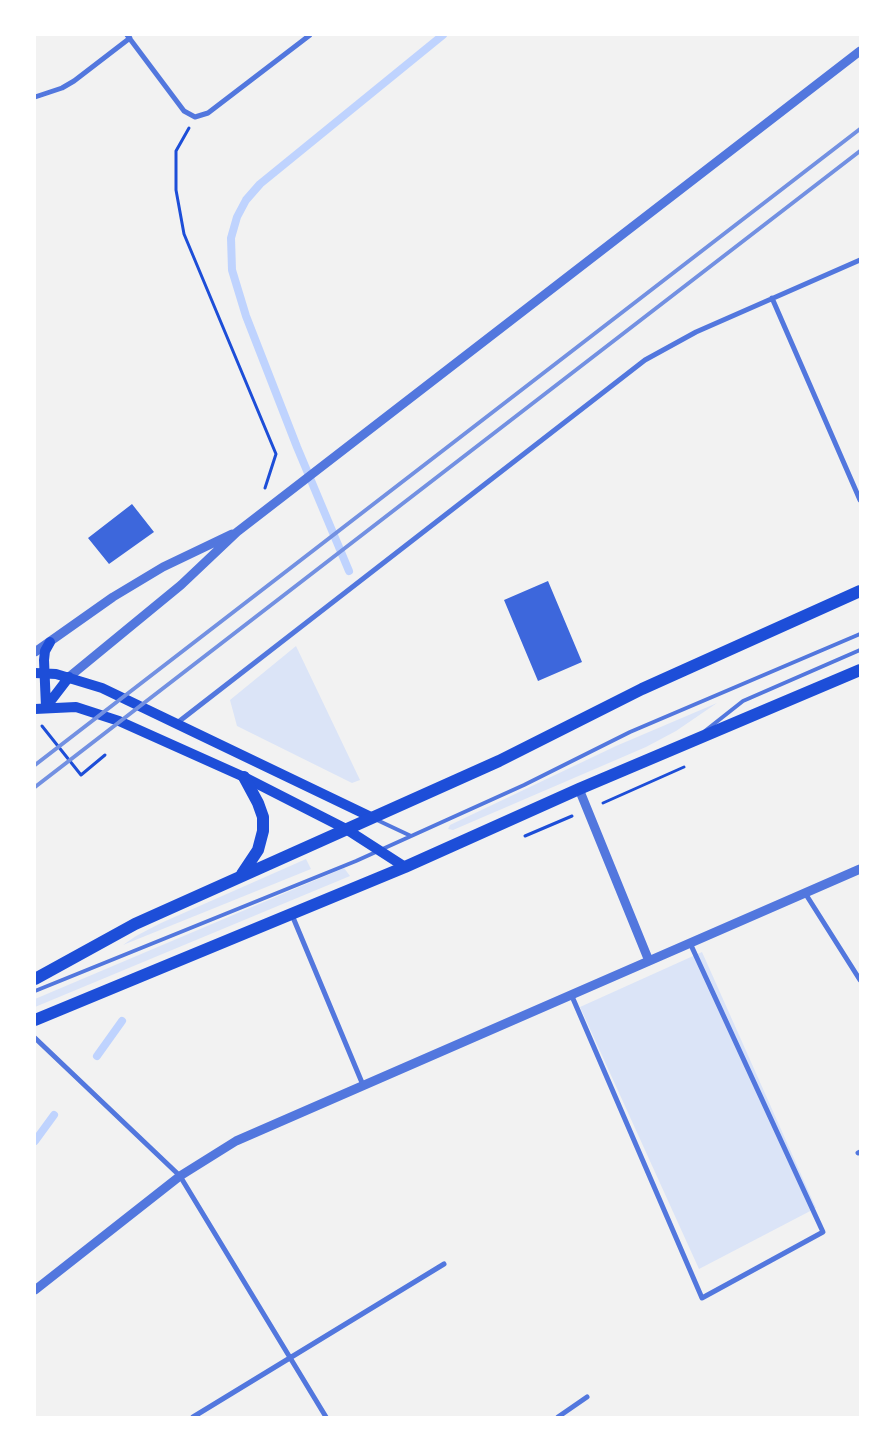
<!DOCTYPE html>
<html>
<head>
<meta charset="utf-8">
<style>
	body { margin:0 }
	#map { position:relative; width:895px; height:1452px; overflow:hidden; background:#f2f2f2; font-family:"Exo 2",sans-serif }
	canvas { display:block }
	.frame { position:absolute; inset:0; border:36px solid #fff; pointer-events:none }
</style>
</head>
<body>
<div id="map">
<canvas width="895" height="1452"></canvas>
<div class="frame"></div>
</div>
<script>
const context = document.querySelector('canvas').getContext('2d');
context.lineJoin = 'round';
function paint(path, color) {
  context.fillStyle = color;
  context.fill(path, 'evenodd');
}
function poly(rows) {
  const path = new Path2D();
  for (const r of rows) {
    path.moveTo(r[0], r[1]);
    for (let i = 2; i < r.length; i += 2) path.lineTo(r[i], r[i + 1]);
  }
  return path;
}
function strokePath(path, color, width, dash) {
  context.strokeStyle = color;
  context.lineWidth = width;
  context.lineCap = dash ? 'butt' : 'round';
  context.setLineDash(dash || []);
  context.stroke(path);
}
paint(poly([
	[296,646,360,780,352,783,237,726,230,700],
	[717,703,676,731,646,747,453,830,448,829,450,825,616,746],
	[306,859,311,869,123,945,136,936,161,923],
	[344,868,350,876,35,1007,35,999],
	[702,952,816,1208,699,1269,580,1007]
]), '#dbe4f7');
strokePath(poly([
	[349,571,297,447,246,316,232,270,231,238,237,217,246,200,260,184,443,35],
	[97,1056,122,1021],
	[35,1141,54,1115]
]), '#bfd3fe', 8);
paint(poly([
	[132,504,154,532,109,564,88,538],
	[548,581,582,662,538,681,504,600]
]), '#3d67dc');
strokePath(poly([
	[189,128,176,151,176,190,184,234,276,454,265,488],
	[42,726,81,775,105,755],
	[603,803,684,767],
	[525,836,572,816]
]), '#1d4ed8', 3);
strokePath(poly([
	[705,731,743,701,860,650],
	[377,820,411,836],
	[35,991,356,861,524,785,630,732,860,634]
]), '#5277de', 4);
strokePath(poly([
	[127,35,184,111,195,117,208,113,310,35],
	[35,97,62,88,74,81,130,38],
	[772,298,860,500],
	[177,723,645,360,696,332,860,260],
	[805,893,860,980],
	[292,915,363,1085],
	[571,994,702,1298,823,1232,690,943],
	[35,1038,180,1176,326,1417],
	[858,1153,860,1152],
	[193,1417,444,1264],
	[558,1417,587,1397]
]), '#5277de', 5);
strokePath(poly([
	[35,652,113,597,163,567,232,534],
	[69,677,181,585,237,532,860,51],
	[579,789,649,961],
	[35,1290,180,1176,236,1141,860,869]
]), '#5277de', 9);
strokePath(poly([
	[35,673,56,674,102,688,371,817],
	[46,707,44,660,45,651,50,642],
	[46,707,69,677],
	[35,709,76,707,119,721,244,777,346,829,405,867]
]), '#1d4ed8', 10);
strokePath(poly([
	[242,874,258,850,263,831,263,817,258,803,244,777],
	[35,979,135,924,499,761,642,689,860,591],
	[35,1020,405,867,579,789,860,670]
]), '#1d4ed8', 12);
strokePath(poly([
	[35,765,860,129],
	[35,787,860,151]
]), '#7290e2', 4);
</script>
</body>
</html>
